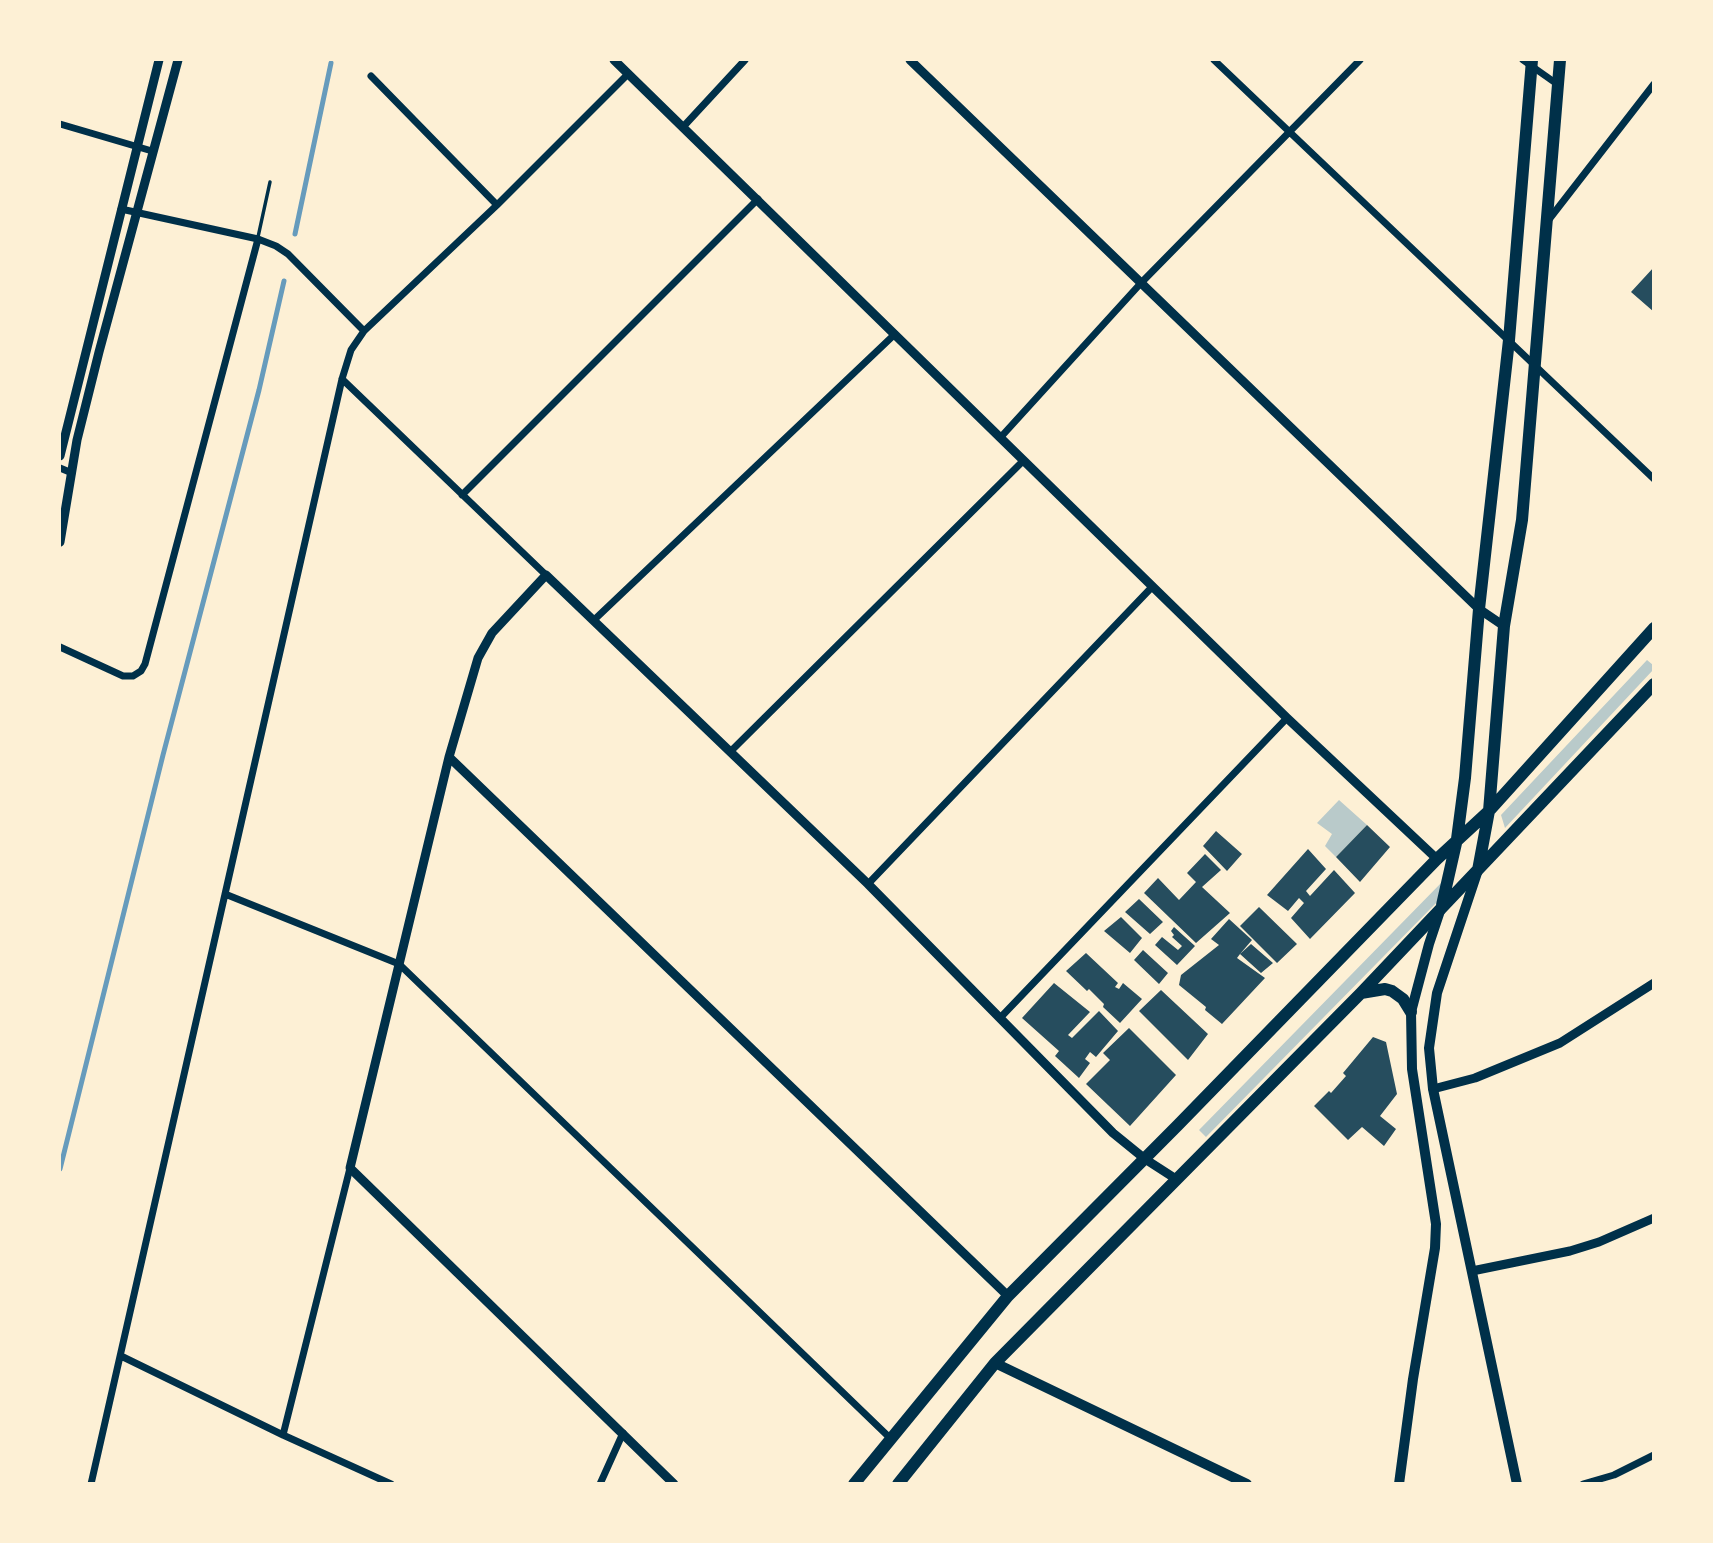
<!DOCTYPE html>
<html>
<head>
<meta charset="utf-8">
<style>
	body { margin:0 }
	#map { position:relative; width:1713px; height:1543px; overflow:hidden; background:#fdf0d5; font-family:"Alegreya Sans",sans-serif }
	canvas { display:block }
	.frame { position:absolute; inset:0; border:61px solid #fdf0d5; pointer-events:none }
</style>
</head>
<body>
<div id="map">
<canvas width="1713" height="1543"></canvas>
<div class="frame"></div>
</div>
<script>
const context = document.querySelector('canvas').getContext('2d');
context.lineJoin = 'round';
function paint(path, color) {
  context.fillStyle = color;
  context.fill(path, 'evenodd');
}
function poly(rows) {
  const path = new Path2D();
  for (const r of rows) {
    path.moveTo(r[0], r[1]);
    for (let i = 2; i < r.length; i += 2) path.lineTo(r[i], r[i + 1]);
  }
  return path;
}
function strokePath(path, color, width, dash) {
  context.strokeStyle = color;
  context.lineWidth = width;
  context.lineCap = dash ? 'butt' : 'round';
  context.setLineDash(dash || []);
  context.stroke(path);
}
paint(poly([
	[1647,660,1653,665,1653,670,1505,828,1501,815],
	[1339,800,1367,825,1336,857,1325,846,1332,834,1317,823],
	[1443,881,1440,899,1206,1137,1199,1130]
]), '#b9caca');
strokePath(poly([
	[295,234,331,63],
	[60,1169,163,755,259,390,284,281]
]), '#669bbc', 5);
paint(poly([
	[1654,267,1654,312,1631,292],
	[1367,825,1390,847,1360,882,1336,857],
	[1216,831,1242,854,1227,871,1203,846],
	[1308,849,1326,869,1306,891,1310,896,1334,870,1355,893,1310,939,1291,918,1304,903,1299,898,1288,911,1267,895],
	[1205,854,1221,870,1202,887,1230,913,1196,943,1144,893,1158,878,1179,900,1196,882,1187,873],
	[1139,899,1163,922,1150,934,1125,912],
	[1259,907,1297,944,1277,963,1240,926],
	[1121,917,1142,938,1130,953,1104,931],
	[1229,919,1252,940,1240,954,1251,944,1273,963,1261,973,1240,954,1237,958,1265,978,1222,1024,1205,1010,1206,1007,1179,985,1181,975,1219,945,1211,939],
	[1174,927,1195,946,1177,965,1155,945,1162,937,1178,950,1182,946,1172,937,1174,935,1171,931],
	[1143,950,1168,973,1159,984,1134,960],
	[1086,953,1118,983,1115,987,1119,989,1123,983,1142,999,1120,1023,1103,1007,1104,1004,1089,989,1087,991,1066,971],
	[1054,983,1090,1012,1068,1035,1072,1038,1099,1011,1118,1031,1096,1057,1090,1052,1085,1059,1090,1063,1079,1078,1055,1056,1059,1051,1022,1018],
	[1161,990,1208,1034,1188,1060,1139,1011],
	[1129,1028,1176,1075,1130,1126,1086,1084,1110,1060,1103,1053],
	[1373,1037,1386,1042,1397,1094,1380,1116,1396,1129,1384,1146,1362,1127,1348,1140,1314,1106,1329,1091,1331,1093,1346,1076,1343,1073]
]), '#264d5e');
strokePath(poly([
	[258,237,270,182]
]), '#003049', 3.5);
strokePath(poly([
	[1214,60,1654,479],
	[1523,60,1557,84],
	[371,76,497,205],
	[60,124,152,151],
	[683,127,745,60],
	[121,209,258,239,276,246,288,254,364,331],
	[1547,222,1654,84],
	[342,379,546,575],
	[1000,438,1141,283,1360,60],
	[60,468,72,473],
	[462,495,758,199],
	[594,620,895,334],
	[60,647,123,676,133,676,141,671,145,664,258,239],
	[730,752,1023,461],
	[868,884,1152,587],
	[225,894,399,964,890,1438],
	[1000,1018,1287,718],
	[121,1356,283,1435,391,1484],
	[283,1435,350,1168],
	[91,1484,342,379,351,350,364,331,497,205,628,74],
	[600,1484,623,1433],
	[1583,1484,1614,1475,1654,1455]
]), '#003049', 7);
strokePath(poly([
	[614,60,1287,718,1437,859],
	[910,60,1479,609,1504,626],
	[60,456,159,60],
	[60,542,77,440,99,352,178,60],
	[449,757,1008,1296],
	[1433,1089,1475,1078,1560,1043,1654,983],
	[1472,1271,1570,1251,1599,1242,1654,1218],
	[674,1484,350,1168,449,757,478,658,492,633,546,575,868,884,1113,1133,1145,1159,1176,1179]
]), '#003049', 9);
strokePath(poly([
	[1478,870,1437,993,1429,1048,1433,1089,1517,1484],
	[995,1363,1247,1484],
	[1399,1484,1413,1379,1435,1248,1436,1224,1412,1069,1411,1012,1429,944,1440,911]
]), '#003049', 10);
strokePath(poly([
	[1478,870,1489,811,1504,626,1522,520,1560,60],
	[1442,905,1457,839,1465,778,1479,609,1509,340,1532,60],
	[1361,993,1385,989,1392,991,1403,999,1411,1012],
	[854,1484,1008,1296,1178,1125,1437,859,1489,811,1654,628],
	[898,1484,995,1363,1361,993,1654,684]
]), '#003049', 12);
</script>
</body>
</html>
